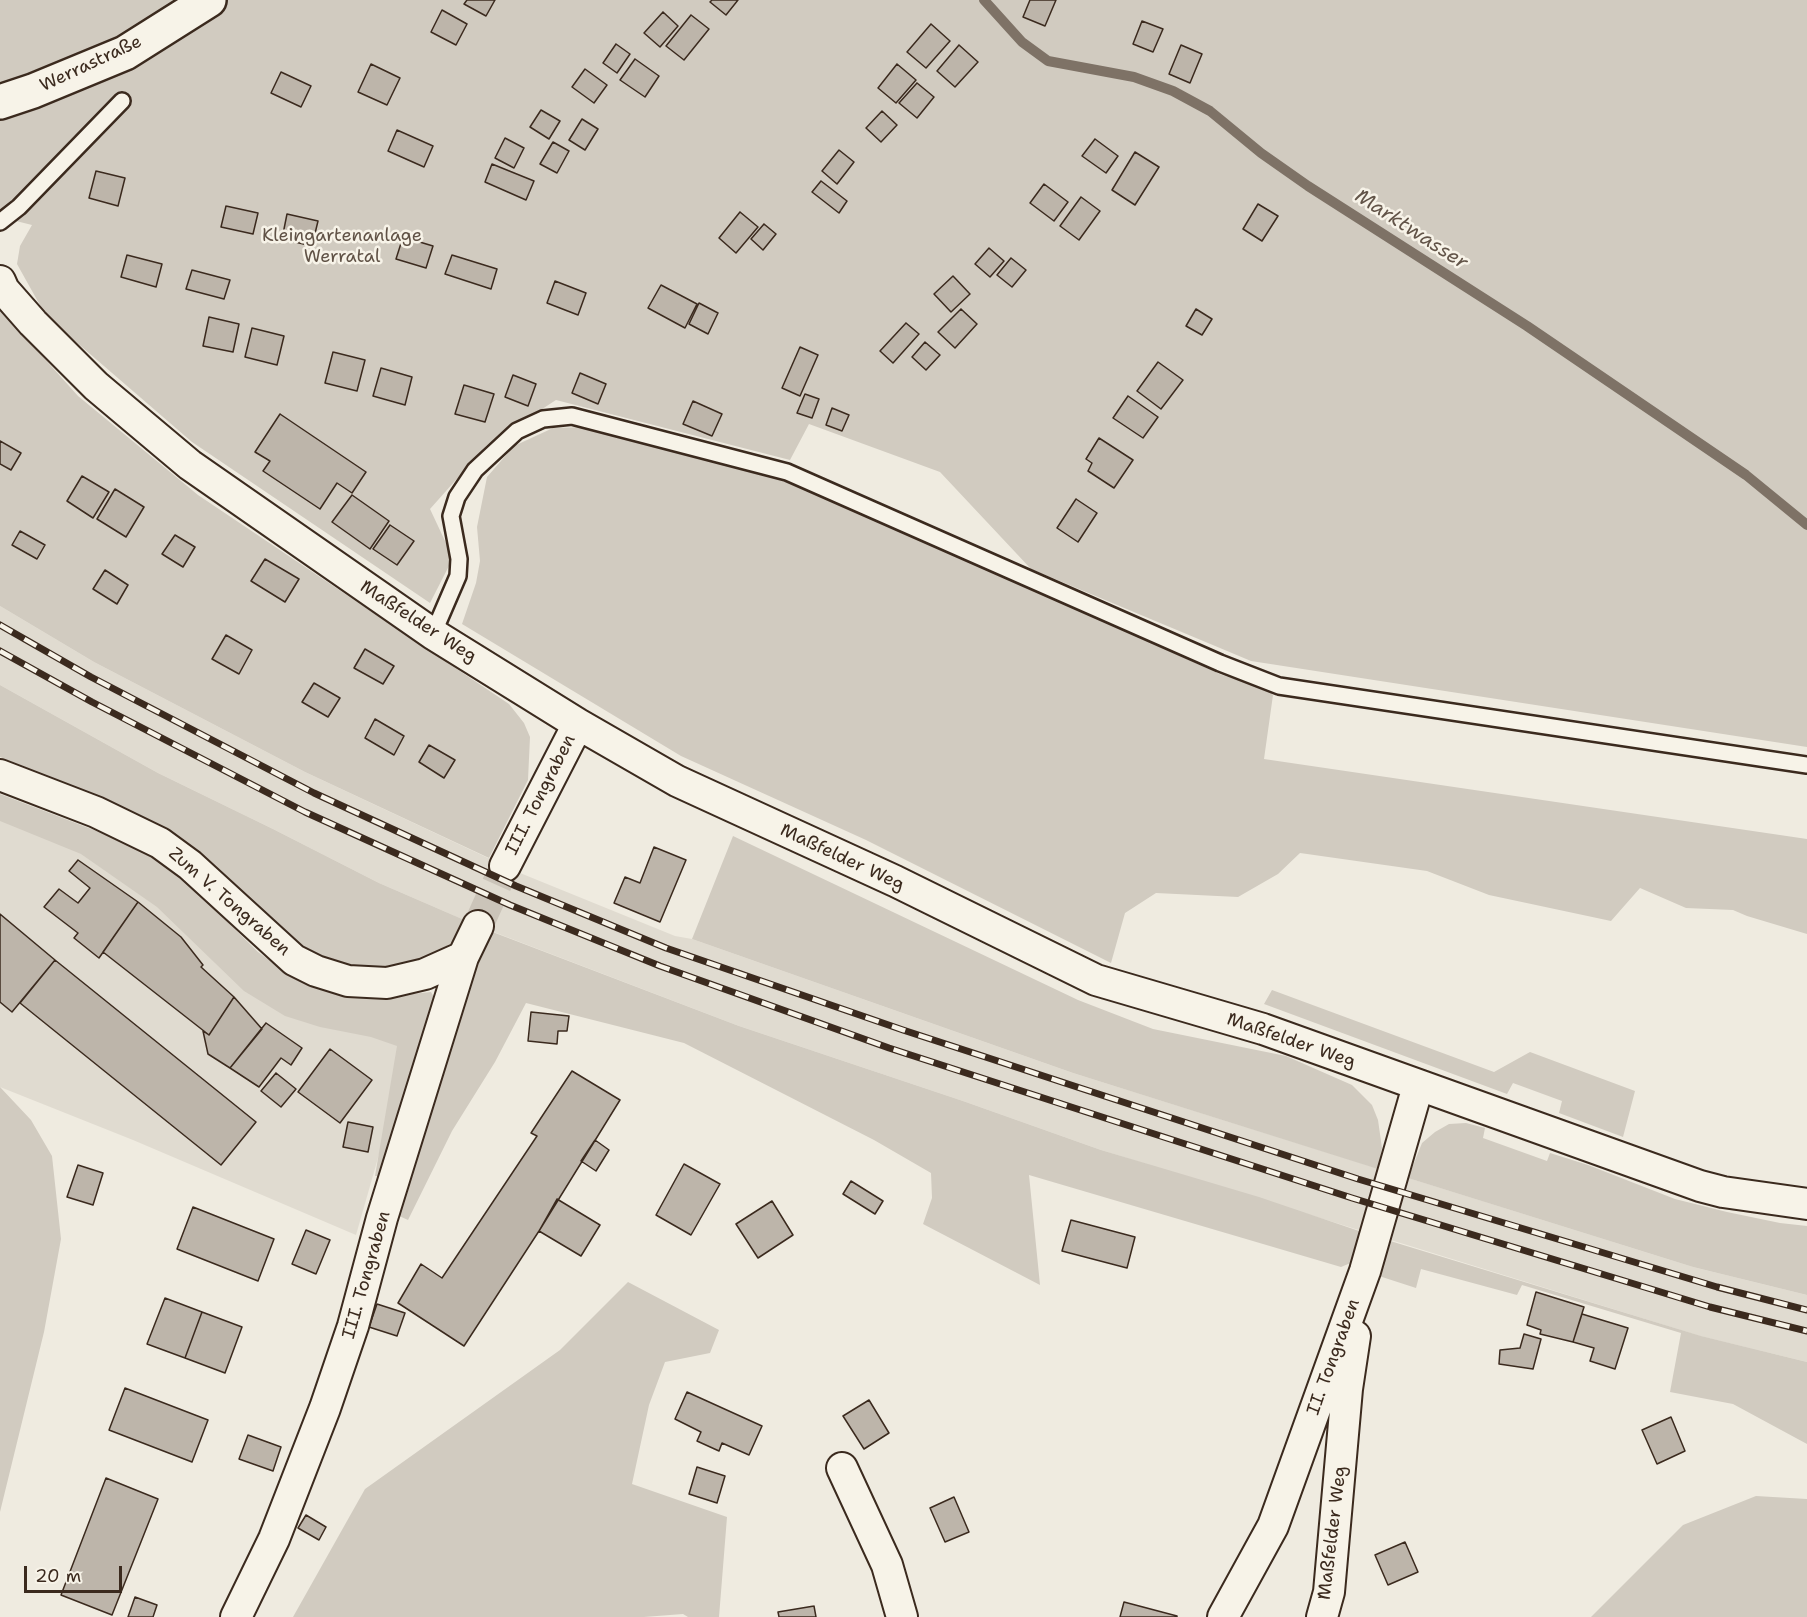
<!DOCTYPE html>
<html>
<head>
<meta charset="utf-8">
<style>
	body { margin:0 }
	#map { position:relative; width:1807px; height:1617px; overflow:hidden; background:#efebe0; font-family:"Shantell Sans",sans-serif }
	canvas { display:block }
	.scale { position:absolute; left:24px; top:1566px; width:98px; height:27px; box-sizing:border-box; border:3px solid #3b2a1e; border-top:0; padding-left:8px; font-size:18px; line-height:21px; white-space:nowrap; color:#3b2a1e; -webkit-text-stroke:4px #f7f3e8; paint-order:stroke }
</style>
</head>
<body>
<div id="map">
<canvas width="1807" height="1617"></canvas>
<div class="scale">20 m</div>
</div>
<script>
const context = document.querySelector('canvas').getContext('2d');
context.lineJoin = 'round';
function paint(path, color) {
  context.fillStyle = color;
  context.fill(path, 'evenodd');
}
function poly(rows) {
  const path = new Path2D();
  for (const r of rows) {
    path.moveTo(r[0], r[1]);
    for (let i = 2; i < r.length; i += 2) path.lineTo(r[i], r[i + 1]);
  }
  return path;
}
function strokePath(path, color, width, dash) {
  context.strokeStyle = color;
  context.lineWidth = width;
  context.lineCap = dash ? 'butt' : 'round';
  context.setLineDash(dash || []);
  context.stroke(path);
}
function label(font, color, halo, rows, align = 'center') {
  context.font = font + ' "Shantell Sans",sans-serif';
  context.lineWidth = 5;
  context.setLineDash([]);
  context.textBaseline = 'middle';
  context.strokeStyle = halo;
  context.fillStyle = color;
  for (const [text, x, y, turn = 0] of rows) {
    context.save();
    context.translate(x, y);
    context.rotate((+turn || 0) * Math.PI / 180);
    context.textAlign = isNaN(turn) ? turn : align;
    if (halo) context.strokeText(text, 0, 0);
    context.fillText(text, 0, 0);
    context.restore();
  }
}
paint(poly([
	[0,606,94,662,305,772,520,873,675,936,692,939,1073,1073,1693,1267,1807,1295,1807,1362,1700,1336,1101,1150,963,1101,739,1026,478,926,379,883,273,829,158,773,0,685],
	[0,813,129,860,270,985,414,1032,356,1235,133,1140,0,1087]
]), '#e0dbd0');
paint(poly([
	[0,0,1807,0,1807,747,1251,661,1031,569,940,472,809,424,790,460,556,400,487,445,430,509,453,558,430,603,192,442,46,316,17,264,20,246,32,225,0,217],
	[0,309,78,396,198,495,509,704,524,723,530,737,528,780,489,858,305,772,94,662,0,606],
	[586,427,764,473,852,508,952,552,1222,675,1265,688,1273,695,1264,759,1807,839,1807,934,1747,916,1733,910,1686,908,1640,888,1611,921,1489,895,1427,871,1300,853,1278,874,1238,897,1156,893,1125,913,1111,963,866,840,681,756,462,624,476,583,480,561,477,527,487,477,514,446,553,428],
	[0,685,158,773,273,829,379,883,469,922,451,943,427,959,377,970,351,969,301,951,270,918,211,862,164,829,120,806,0,757],
	[0,794,128,843,163,863,192,887,258,952,288,974,390,996,431,992,436,1001,381,1176,375,1176,397,1046,371,1037,320,1027,285,1016,244,991,157,907,81,854,0,821],
	[733,836,1078,1000,1153,1029,1286,1056,1352,1085,1372,1105,1378,1120,1382,1148,1378,1169,1073,1073,692,939],
	[490,931,739,1026,963,1101,1101,1150,1259,1197,1362,1232,1353,1262,1341,1267,1029,1175,1040,1285,923,1224,932,1198,931,1173,874,1140,684,1043,526,1003,495,1062,452,1131,408,1220,397,1215,472,969],
	[1272,990,1494,1072,1530,1052,1635,1091,1623,1137,1559,1113,1562,1101,1513,1083,1507,1094,1264,1004],
	[0,1087,31,1120,52,1156,61,1239,44,1332,0,1512],
	[1466,1123,1485,1128,1483,1138,1547,1161,1550,1153,1588,1165,1675,1199,1727,1212,1780,1223,1807,1226,1807,1295,1693,1267,1408,1178,1422,1143,1435,1132,1449,1124],
	[1387,1240,1701,1336,1807,1362,1807,1444,1733,1404,1670,1392,1681,1333,1522,1285,1517,1295,1421,1269,1416,1288,1379,1276],
	[628,1282,719,1330,710,1353,665,1362,649,1405,632,1484,727,1517,719,1617,688,1617,683,1614,644,1617,293,1617,365,1489,560,1350],
	[1756,1496,1807,1499,1807,1617,1591,1617,1683,1525]
]), '#d1cbc0');
strokePath(poly([
	[984,0,1022,42,1048,61,1134,77,1173,91,1210,111,1261,153,1308,186,1527,326,1746,475,1807,525]
]), '#7e7266', 10);
const building = poly([
	[467,0,495,0,486,16,464,4,467,0],
	[712,0,738,0,726,15,710,2,712,0],
	[1030,0,1056,0,1045,26,1023,17,1030,0],
	[442,10,467,24,456,45,431,32,442,10],
	[663,12,678,26,660,47,644,33,663,12],
	[691,15,709,29,684,60,666,46,691,15],
	[1142,21,1163,29,1153,52,1133,44,1142,21],
	[931,24,950,41,926,68,907,52,931,24],
	[616,44,630,54,617,73,603,63,616,44],
	[959,45,978,62,955,87,937,71,959,45],
	[1181,45,1202,54,1190,83,1169,74,1181,45],
	[635,59,659,76,645,97,620,80,635,59],
	[371,64,400,78,387,105,358,92,371,64],
	[897,64,916,80,896,103,878,88,897,64],
	[585,69,607,85,594,103,572,87,585,69],
	[281,72,311,86,301,107,271,93,281,72],
	[917,83,934,97,917,118,899,103,917,83],
	[541,110,560,121,549,139,530,127,541,110],
	[882,111,897,125,881,142,866,128,882,111],
	[582,119,598,129,585,150,569,140,582,119],
	[397,130,433,146,424,167,388,151,397,130],
	[505,138,524,148,514,168,495,158,505,138],
	[1095,139,1118,156,1106,173,1082,156,1095,139],
	[553,142,569,151,557,173,540,164,553,142],
	[839,150,854,162,837,184,822,171,839,150],
	[1135,152,1159,167,1135,205,1112,190,1135,152],
	[492,164,534,181,526,200,485,182,492,164],
	[96,171,125,178,118,206,89,198,96,171],
	[821,181,847,201,839,213,812,192,821,181],
	[1044,184,1068,202,1054,221,1030,203,1044,184],
	[1081,197,1100,211,1079,240,1060,226,1081,197],
	[1258,204,1278,216,1262,241,1243,229,1258,204],
	[226,206,258,213,253,234,221,227,226,206],
	[740,212,758,227,736,253,719,238,740,212],
	[287,214,318,221,312,246,282,239,287,214],
	[764,224,776,234,763,250,751,239,764,224],
	[403,237,433,246,426,268,396,259,403,237],
	[989,248,1004,261,990,277,975,264,989,248],
	[127,255,162,264,156,287,121,277,127,255],
	[452,255,497,269,491,289,445,274,452,255],
	[1011,258,1026,270,1012,287,997,275,1011,258],
	[192,270,230,280,224,299,186,289,192,270],
	[953,276,970,294,951,312,934,294,953,276],
	[555,281,586,293,578,315,547,303,555,281],
	[661,285,697,304,685,328,648,308,661,285],
	[699,303,718,313,708,334,689,324,699,303],
	[961,309,977,324,955,348,938,332,961,309],
	[1196,309,1212,319,1202,335,1186,326,1196,309],
	[209,317,239,324,233,352,203,346,209,317],
	[906,323,919,334,893,363,880,351,906,323],
	[252,328,284,336,277,365,245,357,252,328],
	[925,342,940,355,926,370,912,357,925,342],
	[800,347,818,355,800,396,782,388,800,347],
	[333,352,365,360,357,391,325,383,333,352],
	[1158,362,1183,380,1161,409,1137,391,1158,362],
	[381,368,412,377,405,405,373,396,381,368],
	[580,373,606,384,598,404,572,393,580,373],
	[513,375,536,384,528,406,505,397,513,375],
	[464,385,494,394,485,422,455,414,464,385],
	[805,394,819,399,812,418,797,413,805,394],
	[1128,396,1158,417,1143,438,1113,418,1128,396],
	[693,401,722,414,712,436,683,424,693,401],
	[832,408,849,415,842,431,826,425,832,408],
	[280,414,366,472,352,493,337,483,320,509,263,471,270,461,255,452,280,414],
	[1099,438,1133,460,1114,488,1088,471,1092,463,1086,459,1099,438],
	[0,441,21,453,11,470,0,464,0,441],
	[82,476,109,492,93,518,67,501,82,476],
	[115,489,144,507,126,537,97,519,115,489],
	[352,495,389,521,370,549,332,522,352,495],
	[1076,499,1097,513,1078,542,1057,528,1076,499],
	[390,525,414,541,397,565,373,549,390,525],
	[20,531,45,545,37,559,12,545,20,531],
	[175,535,195,547,183,567,162,554,175,535],
	[265,559,299,579,285,602,251,581,265,559],
	[105,570,128,585,117,604,93,589,105,570],
	[226,635,252,650,239,674,212,659,226,635],
	[365,649,394,666,383,684,354,668,365,649],
	[314,683,340,698,328,717,302,702,314,683],
	[375,719,404,736,394,755,365,738,375,719],
	[429,745,455,760,444,778,419,762,429,745],
	[654,847,686,860,660,922,614,903,625,877,640,883,654,847],
	[78,860,138,902,99,958,74,938,78,933,44,907,59,889,78,903,90,888,69,871,78,860],
	[138,902,181,937,203,965,201,967,234,997,209,1035,103,952,138,902],
	[0,914,55,960,12,1012,0,1002,0,914],
	[55,960,256,1122,221,1165,20,1003,55,960],
	[234,997,262,1029,230,1068,208,1054,203,1031,209,1035,234,997],
	[531,1012,569,1016,567,1031,558,1031,557,1044,528,1041,531,1012],
	[266,1023,302,1048,291,1065,281,1058,259,1087,230,1068,266,1023],
	[330,1049,372,1080,340,1123,298,1092,330,1049],
	[572,1071,620,1100,539,1231,464,1346,398,1303,421,1264,442,1278,537,1136,531,1133,572,1071],
	[276,1073,296,1089,281,1107,261,1091,276,1073],
	[348,1122,373,1127,368,1152,343,1147,348,1122],
	[595,1140,609,1150,596,1171,581,1161,595,1140],
	[684,1164,720,1184,691,1235,656,1215,684,1164],
	[78,1165,103,1173,93,1205,67,1197,78,1165],
	[851,1181,883,1201,875,1214,843,1194,851,1181],
	[557,1199,600,1225,581,1256,539,1231,557,1199],
	[772,1201,793,1235,758,1258,736,1224,772,1201],
	[193,1207,274,1239,258,1281,177,1249,193,1207],
	[1071,1220,1135,1237,1127,1268,1062,1251,1071,1220],
	[306,1230,330,1240,316,1274,292,1264,306,1230],
	[1536,1292,1584,1307,1573,1342,1540,1334,1541,1330,1527,1325,1536,1292],
	[165,1298,202,1312,185,1358,147,1344,165,1298],
	[377,1304,405,1313,397,1336,369,1327,377,1304],
	[202,1312,242,1327,225,1373,185,1358,202,1312],
	[1582,1314,1628,1328,1615,1369,1590,1361,1594,1348,1573,1342,1582,1314],
	[1524,1334,1541,1339,1533,1369,1499,1364,1500,1350,1520,1348,1524,1334],
	[125,1388,208,1420,192,1462,109,1430,125,1388],
	[687,1392,762,1426,749,1455,722,1443,719,1451,697,1441,701,1432,675,1419,687,1392],
	[869,1400,889,1433,864,1449,843,1416,869,1400],
	[1671,1417,1685,1451,1657,1464,1642,1430,1671,1417],
	[248,1435,281,1447,273,1471,239,1459,248,1435],
	[697,1467,725,1476,717,1503,689,1494,697,1467],
	[106,1478,158,1499,112,1615,61,1595,106,1478],
	[954,1497,969,1532,945,1542,930,1508,954,1497],
	[306,1515,326,1527,319,1540,298,1528,306,1515],
	[1405,1542,1418,1572,1388,1585,1375,1555,1405,1542],
	[135,1597,157,1605,153,1617,128,1617,135,1597],
	[1124,1602,1177,1616,1177,1617,1120,1617,1124,1602],
	[814,1606,816,1617,779,1617,778,1612,814,1606]
]);
paint(building, '#bdb5aa');
strokePath(building, '#3b2a1e', 1.5);
strokePath(poly([
	[478,926,505,866]
]), '#cbc4b9', 30, [30, 15]);
const service = poly([
	[0,222,19,207,122,101],
	[433,634,458,576,459,559,451,516,457,497,475,470,517,431,543,419,572,416,787,472,1220,663,1279,686,1807,765]
]);
const minor = poly([
	[0,281,4,290,33,323,96,386,190,465,433,634,578,724,677,781,895,881,1096,980,1263,1029,1700,1186,1723,1192,1807,1204],
	[0,775,96,812,160,843,190,865,294,960,316,971,348,981,387,983,425,974,463,957],
	[505,866,578,724],
	[842,1468,887,1565,902,1617],
	[236,1617,274,1539,325,1408,353,1326,382,1218,463,957,478,926],
	[1223,1617,1273,1526,1365,1271,1418,1086],
	[1322,1617,1329,1592,1347,1389,1355,1336]
]);
const tertiary = poly([
	[0,102,33,91,125,53,209,0]
]);
strokePath(service, '#3b2a1e', 20);
strokePath(minor, '#3b2a1e', 34);
strokePath(tertiary, '#3b2a1e', 38);
strokePath(service, '#f7f3e8', 15);
strokePath(minor, '#f7f3e8', 30);
strokePath(tertiary, '#f7f3e8', 33);
const rail = poly([
	[0,625,91,677,314,793,516,886,666,948,903,1030,1358,1179,1717,1287,1807,1310],
	[0,651,92,702,305,812,510,905,660,966,889,1048,1352,1198,1710,1307,1807,1331]
]);
strokePath(rail, '#3b2a1e', 7);
strokePath(rail, '#f7f3e8', 4.5, [14]);
label('18px', '#3b2a1e', '#f7f3e8', [
	["Werrastraße",91,64,-25],
	["Maßfelder Weg",418,622,33],
	["III. Tongraben",541,795,-63],
	["Maßfelder Weg",842,858,25],
	["Zum V. Tongraben",229,902,41],
	["Maßfelder Weg",1291,1041,19],
	["III. Tongraben",367,1275,-74],
	["II. Tongraben",1334,1357,-70],
	["Maßfelder Weg",1333,1533,-83]
]);
label('18px', '#605246', '#f7f3e8', [
	["Kleingartenanlage",342,236],
	["Werratal",342,257]
]);
label('italic 20px', '#625448', '#f7f3e8', [
	["Marktwasser",1411,230,33]
]);
</script>
</body>
</html>
